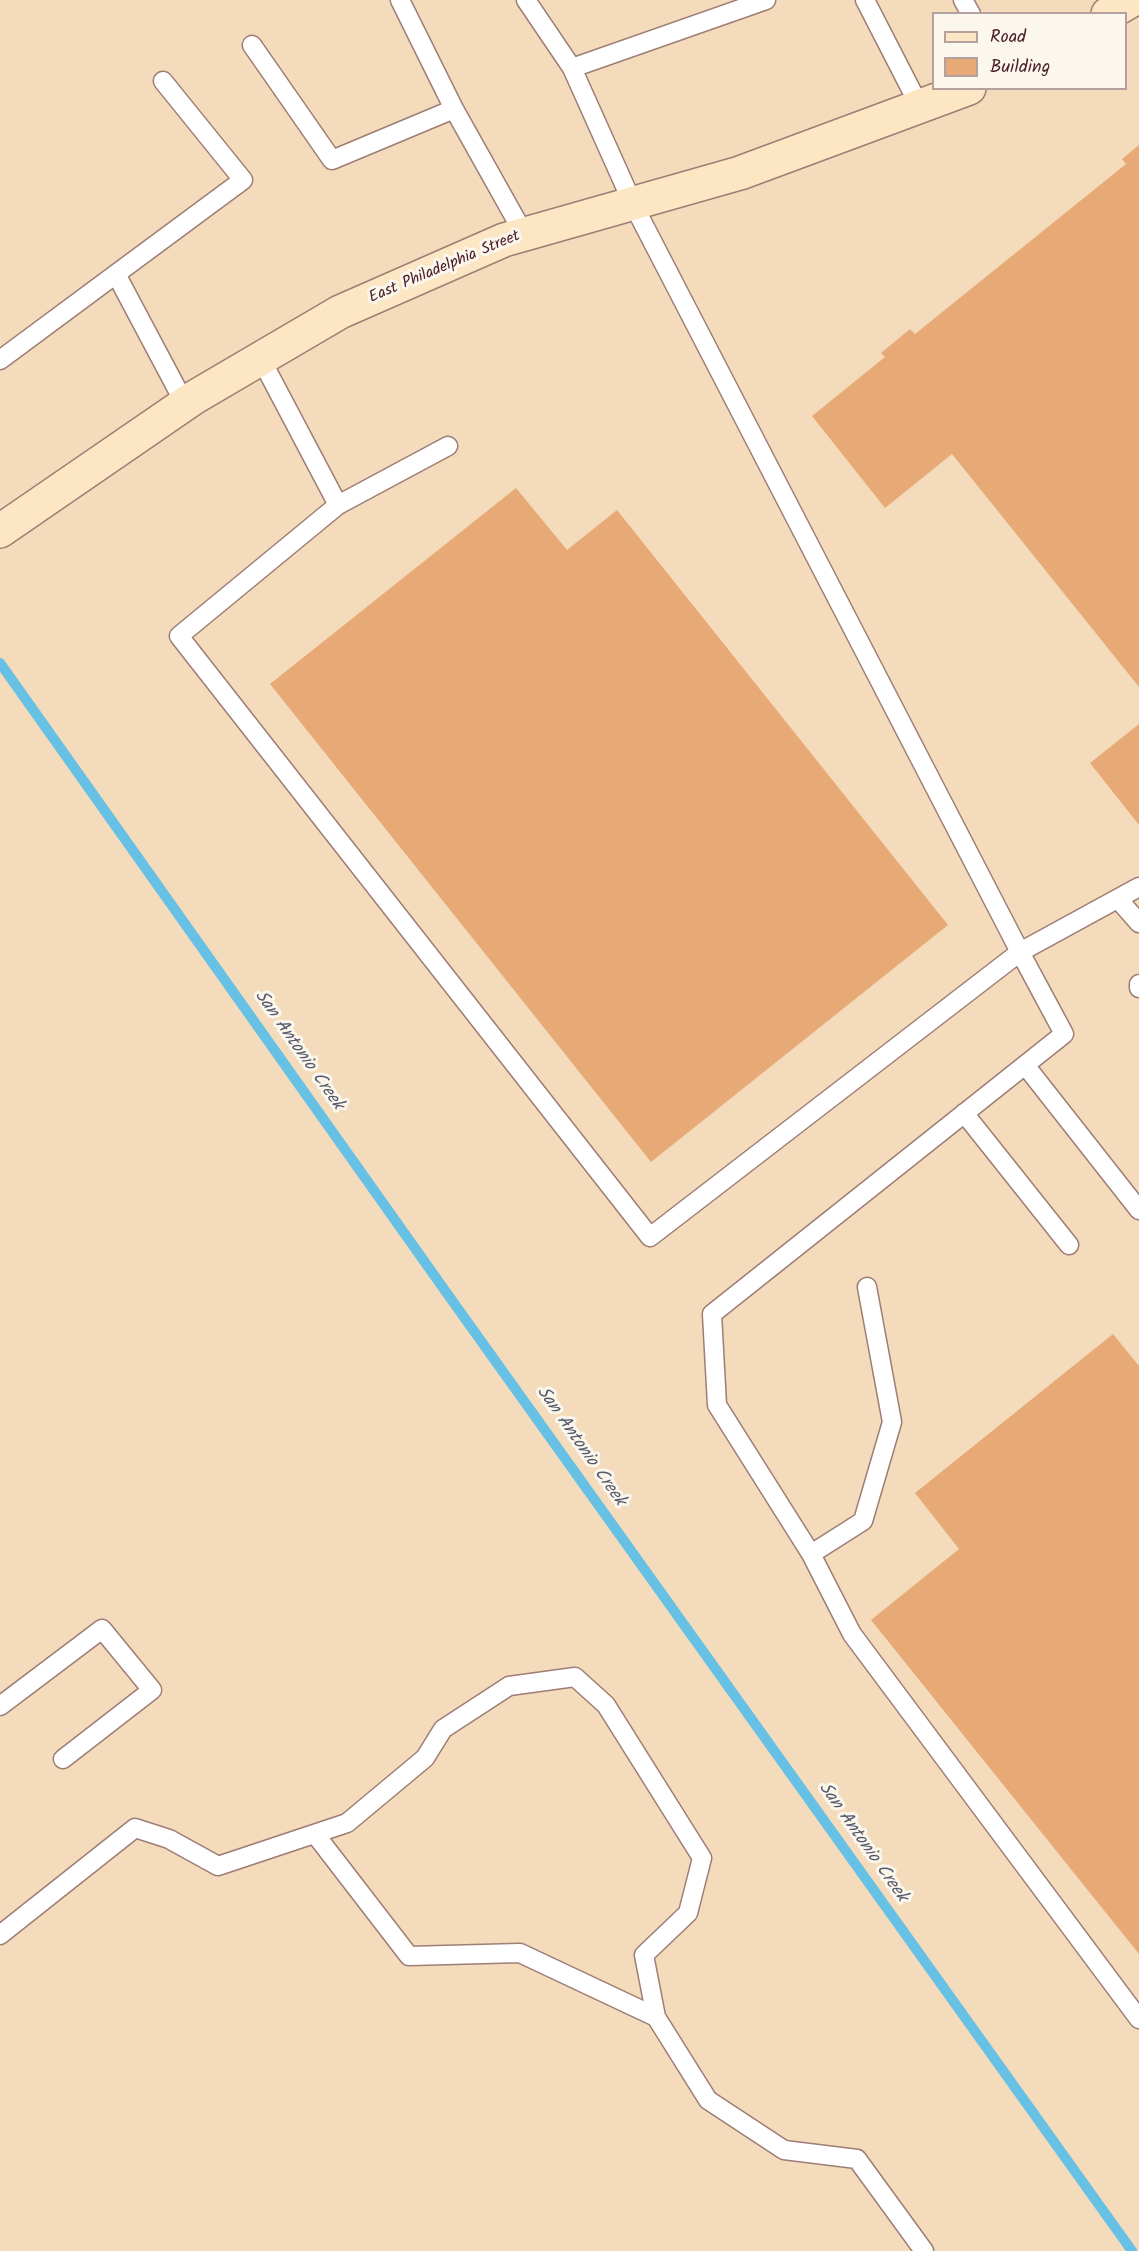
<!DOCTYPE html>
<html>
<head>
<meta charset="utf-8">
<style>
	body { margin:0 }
	#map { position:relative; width:1139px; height:2251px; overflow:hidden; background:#f3dbbc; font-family:Kalam,sans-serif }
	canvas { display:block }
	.legend { position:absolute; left:932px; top:12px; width:195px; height:78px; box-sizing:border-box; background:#fbf7ec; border:2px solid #b4a19f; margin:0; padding:8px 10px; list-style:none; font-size:18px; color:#4a1f2b }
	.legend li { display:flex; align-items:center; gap:12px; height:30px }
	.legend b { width:30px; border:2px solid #b4a19f }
</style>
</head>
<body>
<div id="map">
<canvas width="1139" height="2251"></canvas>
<ul class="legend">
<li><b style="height:8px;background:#fce6c4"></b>Road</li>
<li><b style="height:16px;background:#e7aa76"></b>Building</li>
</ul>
</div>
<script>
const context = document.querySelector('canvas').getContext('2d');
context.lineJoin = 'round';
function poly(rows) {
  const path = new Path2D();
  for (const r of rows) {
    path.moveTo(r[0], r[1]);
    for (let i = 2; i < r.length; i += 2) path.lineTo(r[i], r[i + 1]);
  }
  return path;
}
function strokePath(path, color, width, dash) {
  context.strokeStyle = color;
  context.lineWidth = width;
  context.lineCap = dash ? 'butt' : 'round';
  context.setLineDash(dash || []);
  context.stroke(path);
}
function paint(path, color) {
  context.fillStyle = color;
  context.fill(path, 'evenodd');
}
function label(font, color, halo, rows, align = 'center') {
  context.font = font + ' Kalam,sans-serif';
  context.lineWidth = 6;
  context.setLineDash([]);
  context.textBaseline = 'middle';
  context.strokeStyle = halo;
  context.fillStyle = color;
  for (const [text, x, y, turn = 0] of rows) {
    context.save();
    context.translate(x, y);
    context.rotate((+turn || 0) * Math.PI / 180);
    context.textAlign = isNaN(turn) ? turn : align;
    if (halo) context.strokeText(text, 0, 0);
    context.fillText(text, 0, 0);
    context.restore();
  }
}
strokePath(poly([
	[0,663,446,1292,1132,2251]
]), '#67c1e4', 10);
paint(poly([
	[1139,145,1139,687,952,454,885,508,812,416,885,357,881,353,910,329,915,334,1126,164,1122,159],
	[516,488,567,550,617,510,948,925,651,1162,270,684],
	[1139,724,1139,825,1090,763],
	[1113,1334,1139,1366,1139,1954,871,1620,959,1549,915,1493]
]), '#e7aa76');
const lane = poly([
	[400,0,454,109,524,234],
	[526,0,572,68,766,0],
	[865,0,920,107],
	[963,0,971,14],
	[252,45,332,160,454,109],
	[163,81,243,180,116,274,185,404],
	[261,359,338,505,179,636,650,1237,1020,952,633,204,572,68],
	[0,360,116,274],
	[338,505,448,446],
	[1118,899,1139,923],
	[1139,984,1139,988],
	[1025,1065,1139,1210],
	[964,1113,1069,1245],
	[867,1287,892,1422,863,1521,811,1554,717,1405,712,1314,1064,1034,1020,952,1139,887],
	[811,1554,852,1634,1139,2019],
	[0,1706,102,1629,152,1690,63,1759],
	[315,1834,409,1956,520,1953,656,2017],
	[0,1935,135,1828,169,1839,218,1866,347,1823,425,1758,443,1729,509,1686,575,1677,606,1705,702,1858,688,1913,644,1955,656,2017,708,2100,784,2150,857,2159,924,2251]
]);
const secondary = poly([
	[1108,14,1132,0],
	[0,531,195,397,340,312,504,240,740,173,969,88]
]);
strokePath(lane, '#9e7d74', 21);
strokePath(secondary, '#9e7d74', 36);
strokePath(lane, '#fff', 18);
strokePath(secondary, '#fce6c4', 33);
label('16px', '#4a1f2b', '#fbf7ec', [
	["East Philadelphia Street",445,268,-23]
]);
label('italic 18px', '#54586c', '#fbf7ec', [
	["San Antonio Creek",298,1051,55],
	["San Antonio Creek",580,1447,55],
	["San Antonio Creek",862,1843,55]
]);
</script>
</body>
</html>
